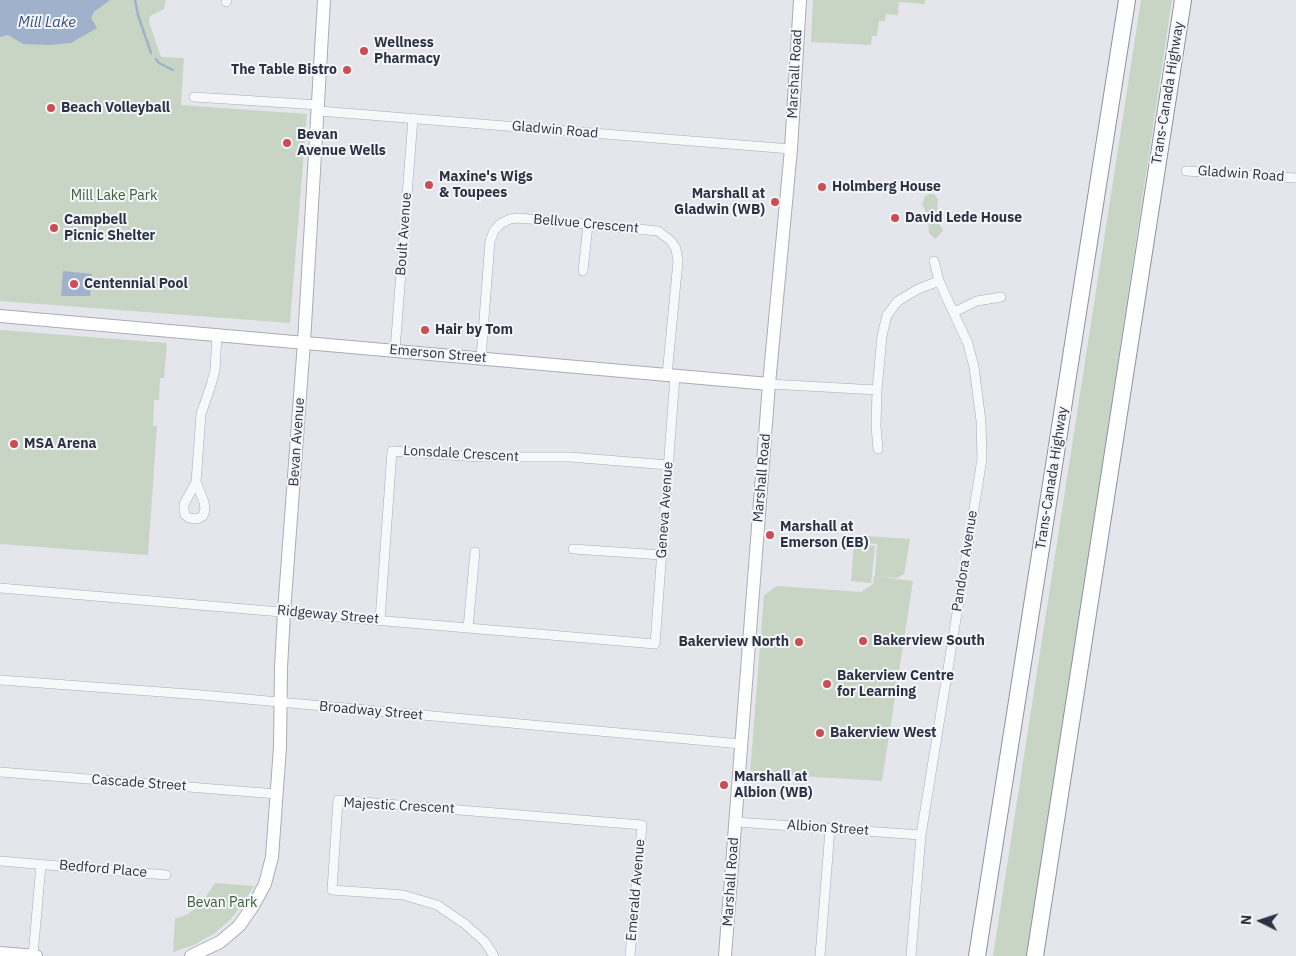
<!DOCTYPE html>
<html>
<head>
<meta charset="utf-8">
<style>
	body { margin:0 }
	#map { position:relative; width:1296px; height:956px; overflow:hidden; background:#e4e6ec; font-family:"IBM Plex Sans",sans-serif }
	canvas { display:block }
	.north { position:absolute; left:1236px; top:896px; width:50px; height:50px; -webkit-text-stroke:4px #f4f6f9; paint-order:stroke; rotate:274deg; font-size:14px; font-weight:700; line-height:20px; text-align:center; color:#2c3244 }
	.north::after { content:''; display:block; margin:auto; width:18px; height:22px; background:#2c3244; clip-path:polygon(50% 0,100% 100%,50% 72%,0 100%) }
</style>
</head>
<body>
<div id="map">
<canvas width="1296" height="956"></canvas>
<div class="north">N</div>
</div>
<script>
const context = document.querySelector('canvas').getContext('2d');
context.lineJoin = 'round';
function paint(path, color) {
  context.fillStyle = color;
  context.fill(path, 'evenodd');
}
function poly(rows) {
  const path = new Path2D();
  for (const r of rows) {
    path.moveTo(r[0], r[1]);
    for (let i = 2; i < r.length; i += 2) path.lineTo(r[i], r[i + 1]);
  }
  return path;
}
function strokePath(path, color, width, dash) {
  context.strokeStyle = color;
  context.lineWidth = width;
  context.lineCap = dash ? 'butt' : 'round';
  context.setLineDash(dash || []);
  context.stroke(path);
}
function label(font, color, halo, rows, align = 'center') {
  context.font = font + ' "IBM Plex Sans",sans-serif';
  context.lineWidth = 4;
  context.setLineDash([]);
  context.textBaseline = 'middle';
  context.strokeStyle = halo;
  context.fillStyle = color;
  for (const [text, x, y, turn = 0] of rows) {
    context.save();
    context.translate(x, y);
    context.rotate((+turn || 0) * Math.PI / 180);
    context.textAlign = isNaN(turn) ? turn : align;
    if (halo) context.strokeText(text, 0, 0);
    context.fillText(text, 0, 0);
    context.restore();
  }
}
paint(poly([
	[0,0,166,0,164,9,150,16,149,22,161,57,184,58,181,105,307,114,290,323,0,301],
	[813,0,925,0,925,4,899,2,898,15,886,14,885,21,879,21,877,36,872,36,871,45,811,42],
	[1141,0,1172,0,1029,956,993,956],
	[930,194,934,194,938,199,937,212,939,223,943,231,935,239,929,233,928,217,922,204,925,196],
	[0,330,167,343,164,378,160,378,159,400,154,400,153,426,157,426,148,555,0,544],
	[852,535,910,539,904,574,897,578,875,576,877,544,852,542],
	[854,544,875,546,871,583,851,581],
	[874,576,913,581,882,781,750,773,764,595,777,586,861,592,873,584],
	[215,883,254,886,244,902,231,919,215,933,194,945,173,952,175,919,188,914,201,904]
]), '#c8d5c5');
paint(poly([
	[0,0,110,0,94,12,91,18,97,28,71,43,49,45,23,44,8,35,0,37],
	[63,271,92,274,90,296,61,296]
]), '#a0b1cb');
strokePath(poly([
	[135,0,138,15,151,53],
	[156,59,159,63,173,70]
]), '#a0b1cb', 2.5);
const street = poly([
	[226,2,227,0],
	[194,97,319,105],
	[319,111,791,149],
	[1186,171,1296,178],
	[583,271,588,225],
	[954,312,977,301,1001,297],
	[395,350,413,118],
	[481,358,490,241,494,231,500,224,510,219,519,218,658,231,671,241,676,249,678,261,667,375],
	[769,384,877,390],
	[878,449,876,426,877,390,882,336,887,315,898,301,918,289,939,281],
	[196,482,204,502,205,510,203,516,197,519,189,518,185,515,184,509,184,504,196,482,201,414,211,385,215,370,217,335],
	[573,549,662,555],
	[0,588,655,644,675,376],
	[380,620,392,451,480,457,570,457,668,465],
	[468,628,475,552],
	[0,680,202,695,741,744],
	[0,772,277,794],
	[736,822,921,835],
	[0,861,166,875],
	[33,956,41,864],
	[494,956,485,942,465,924,437,905,403,895,332,890,338,800,642,825,630,956],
	[820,956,830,829],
	[911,956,921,835,982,459,981,421,974,367,968,344,939,281,934,261]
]);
const secondary = poly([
	[0,316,769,384],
	[0,953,36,956],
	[191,956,220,942,239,926,253,906,265,884,272,857,280,747,281,668,284,612,304,342,324,0],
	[725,956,769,384,791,149,800,0]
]);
const highway = poly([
	[977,956,1127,0],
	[1035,956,1183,0]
]);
strokePath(street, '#a9acb6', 10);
strokePath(secondary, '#a9acb6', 14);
strokePath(highway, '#8c92a2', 18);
strokePath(street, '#f7f8fa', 9);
strokePath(secondary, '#fff', 12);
strokePath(highway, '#fff', 16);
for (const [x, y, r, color] of [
	[364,51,5,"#cd4d54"],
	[347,70,5,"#cd4d54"],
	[51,108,5,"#cd4d54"],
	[287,143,5,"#cd4d54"],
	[429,185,5,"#cd4d54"],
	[822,187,5,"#cd4d54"],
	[775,202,5,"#cd4d54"],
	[895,218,5,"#cd4d54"],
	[54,228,5,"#cd4d54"],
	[74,284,5,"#cd4d54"],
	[425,330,5,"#cd4d54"],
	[14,444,5,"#cd4d54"],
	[770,535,5,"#cd4d54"],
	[863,641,5,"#cd4d54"],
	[799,642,5,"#cd4d54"],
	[827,684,5,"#cd4d54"],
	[820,733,5,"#cd4d54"],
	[724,785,5,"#cd4d54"]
]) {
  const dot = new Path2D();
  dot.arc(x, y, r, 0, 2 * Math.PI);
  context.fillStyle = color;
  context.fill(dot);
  strokePath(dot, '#f4f6f9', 2);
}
label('bold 14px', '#2c3244', '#f4f6f9', [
	["Wellness",374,43],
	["Pharmacy",374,59],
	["The Table Bistro",337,70,"right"],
	["Beach Volleyball",61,108],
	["Bevan",297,135],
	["Avenue Wells",297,151],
	["Maxine's Wigs",439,177],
	["& Toupees",439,193],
	["Holmberg House",832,187],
	["Marshall at",765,194,"right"],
	["Gladwin (WB)",765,210,"right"],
	["David Lede House",905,218],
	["Campbell",64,220],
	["Picnic Shelter",64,236],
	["Centennial Pool",84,284],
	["Hair by Tom",435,330],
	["MSA Arena",24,444],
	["Marshall at",780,527],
	["Emerson (EB)",780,543],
	["Bakerview South",873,641],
	["Bakerview North",789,642,"right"],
	["Bakerview Centre",837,676],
	["for Learning",837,692],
	["Bakerview West",830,733],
	["Marshall at",734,777],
	["Albion (WB)",734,793]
], 'left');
label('14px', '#2c3244', '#f4f6f9', [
	["Marshall Road",795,74,-87],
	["Trans-Canada Highway",1168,93,-81],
	["Gladwin Road",555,130,5],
	["Gladwin Road",1241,174,4],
	["Bellvue Crescent",586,224,5],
	["Boult Avenue",404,234,-86],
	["Emerson Street",438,354,5],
	["Bevan Avenue",297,442,-86],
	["Lonsdale Crescent",461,454,3],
	["Marshall Road",762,478,-85],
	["Trans-Canada Highway",1052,478,-81],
	["Geneva Avenue",665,510,-86],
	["Pandora Avenue",965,561,-81],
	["Ridgeway Street",328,615,5],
	["Broadway Street",371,711,5],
	["Cascade Street",139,783,4],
	["Majestic Crescent",399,806,3],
	["Albion Street",828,828,4],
	["Bedford Place",103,869,5],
	["Marshall Road",731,882,-86],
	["Emerald Avenue",636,890,-85]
]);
label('14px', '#3d6039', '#f4f6f9', [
	["Mill Lake Park",114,196],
	["Bevan Park",222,903]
]);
label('italic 15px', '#364d78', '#f4f6f9', [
	["Mill Lake",47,23]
]);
</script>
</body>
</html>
